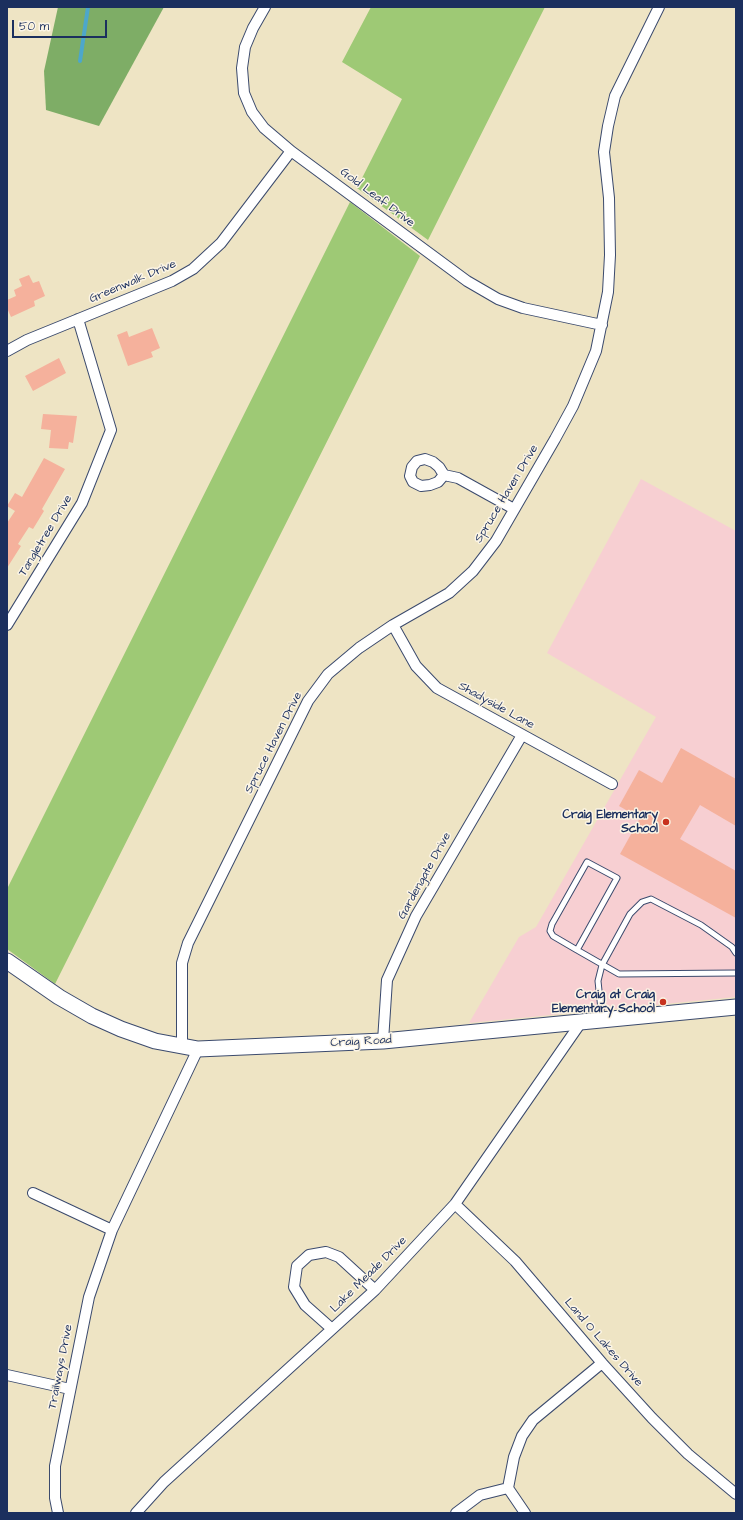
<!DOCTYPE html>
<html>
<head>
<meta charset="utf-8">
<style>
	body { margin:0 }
	#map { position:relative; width:743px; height:1520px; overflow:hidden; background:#eee4c4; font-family:"Architects Daughter",sans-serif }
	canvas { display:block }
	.frame { position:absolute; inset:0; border:8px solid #1b2f5e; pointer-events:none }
	.scale { position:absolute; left:12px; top:20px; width:95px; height:18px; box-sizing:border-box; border:2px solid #1b2f5e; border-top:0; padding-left:5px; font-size:12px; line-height:14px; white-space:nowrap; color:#1b2f5e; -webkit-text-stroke:3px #fcf5e5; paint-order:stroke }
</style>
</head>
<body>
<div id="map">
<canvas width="743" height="1520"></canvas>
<div class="frame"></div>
<div class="scale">50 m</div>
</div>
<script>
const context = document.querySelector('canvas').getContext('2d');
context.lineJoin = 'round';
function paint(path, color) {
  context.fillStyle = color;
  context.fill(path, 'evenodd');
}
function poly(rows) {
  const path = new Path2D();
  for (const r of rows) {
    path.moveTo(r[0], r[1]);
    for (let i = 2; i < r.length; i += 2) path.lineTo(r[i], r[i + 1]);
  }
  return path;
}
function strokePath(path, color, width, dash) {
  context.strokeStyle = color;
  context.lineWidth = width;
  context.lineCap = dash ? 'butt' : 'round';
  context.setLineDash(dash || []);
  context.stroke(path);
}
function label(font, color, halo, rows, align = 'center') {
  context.font = font + ' "Architects Daughter",sans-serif';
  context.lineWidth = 3;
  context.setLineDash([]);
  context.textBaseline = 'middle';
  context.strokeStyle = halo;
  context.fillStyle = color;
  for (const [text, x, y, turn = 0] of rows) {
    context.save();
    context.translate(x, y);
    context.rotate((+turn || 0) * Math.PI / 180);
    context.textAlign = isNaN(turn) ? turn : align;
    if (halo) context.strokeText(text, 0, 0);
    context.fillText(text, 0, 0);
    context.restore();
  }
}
paint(poly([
	[641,479,736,531,736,997,469,1023,519,937,536,927,656,717,547,653]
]), '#f7cfd2');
paint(poly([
	[371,7,545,7,428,240,357,188,402,99,342,62],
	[350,202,420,256,55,984,7,949,7,889]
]), '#9ec975');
paint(poly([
	[58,7,164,7,99,126,46,110,44,71]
]), '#7ead66');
strokePath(poly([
	[80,61,88,7]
]), '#4da7cb', 4);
paint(poly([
	[29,275,33,283,39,281,45,296,34,301,35,306,11,317,7,308,7,300,16,296,14,290,22,286,19,279],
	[152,328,160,348,151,352,153,357,128,366,117,335,127,331,129,337],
	[59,358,66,373,33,391,25,376],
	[43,414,77,416,73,443,69,442,68,449,49,448,51,430,41,429],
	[44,458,65,469,42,509,44,511,33,529,29,527,18,544,21,546,7,568,7,523,15,511,7,506,15,493,22,497],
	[681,748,736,779,736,826,700,805,680,839,736,871,736,918,620,854,640,818,619,806,639,770,662,783]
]), '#f5b19c');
const service = poly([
	[577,950,553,936,550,931,552,924,587,862,617,878,577,950,619,974,736,973],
	[602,1019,598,981,602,965,630,914,642,902,651,899,701,925,732,947,736,953]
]);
const minor = poly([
	[265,7,253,28,245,47,242,68,244,93,252,112,264,128,291,151,467,281,498,299,523,308,602,325],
	[7,351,27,340,172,281,193,269,221,243,291,151],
	[444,475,439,467,433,462,425,459,417,461,412,467,410,476,413,482,421,486,430,485,438,482,444,475,458,478,514,509],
	[7,625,82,503,111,430,78,319],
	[393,625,416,666,437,688,612,784],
	[383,1041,387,980,416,916,522,735],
	[182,1047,182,963,188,943,308,701,328,674,359,648,393,625,449,593,473,571,496,541,555,439,573,406,596,351,608,292,610,255,609,198,604,152,608,126,615,96,659,7],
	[33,1193,112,1230],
	[455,1204,515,1261,602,1363,652,1418,688,1454,736,1494],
	[332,1329,305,1305,294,1287,297,1266,309,1255,326,1252,339,1257,375,1290],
	[7,1375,70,1389],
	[58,1513,55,1498,55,1466,89,1297,112,1230,198,1049],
	[136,1513,164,1482,375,1290,455,1204,582,1021],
	[456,1513,480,1495,508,1488],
	[525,1513,508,1488,514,1457,522,1436,533,1420,602,1363]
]);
const secondary = poly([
	[7,961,59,997,92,1016,121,1029,155,1041,198,1049,383,1041,736,1007]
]);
strokePath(service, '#3b4a6d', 7);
strokePath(minor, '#3b4a6d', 12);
strokePath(secondary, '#3b4a6d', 17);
strokePath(service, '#fff', 5);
strokePath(minor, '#fff', 10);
strokePath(secondary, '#fff', 15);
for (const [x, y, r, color] of [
	[666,822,4,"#c8321e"],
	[663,1002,4,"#c8321e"]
]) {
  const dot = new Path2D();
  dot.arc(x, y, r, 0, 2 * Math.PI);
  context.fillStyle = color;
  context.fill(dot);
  strokePath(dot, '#fcf5e5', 1.5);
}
label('12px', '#1b2f5e', '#fcf5e5', [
	["Gold Leaf Drive",377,198,37],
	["Greenwalk Drive",133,282,-23],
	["Spruce Haven Drive",507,494,-59],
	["Tangletree Drive",46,536,-59],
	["Shadyside Lane",496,706,29],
	["Spruce Haven Drive",274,743,-63],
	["Gardengate Drive",425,876,-61],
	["Craig Road",361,1042,-3],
	["Lake Meade Drive",369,1275,-45],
	["Land O Lakes Drive",603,1343,49],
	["Trailways Drive",61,1367,-79]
]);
label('bold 12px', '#1b2f5e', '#fcf5e5', [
	["Craig Elementary",658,815],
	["School",658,829],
	["Craig at Craig",655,995],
	["Elementary School",655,1009]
], 'right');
</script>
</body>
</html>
